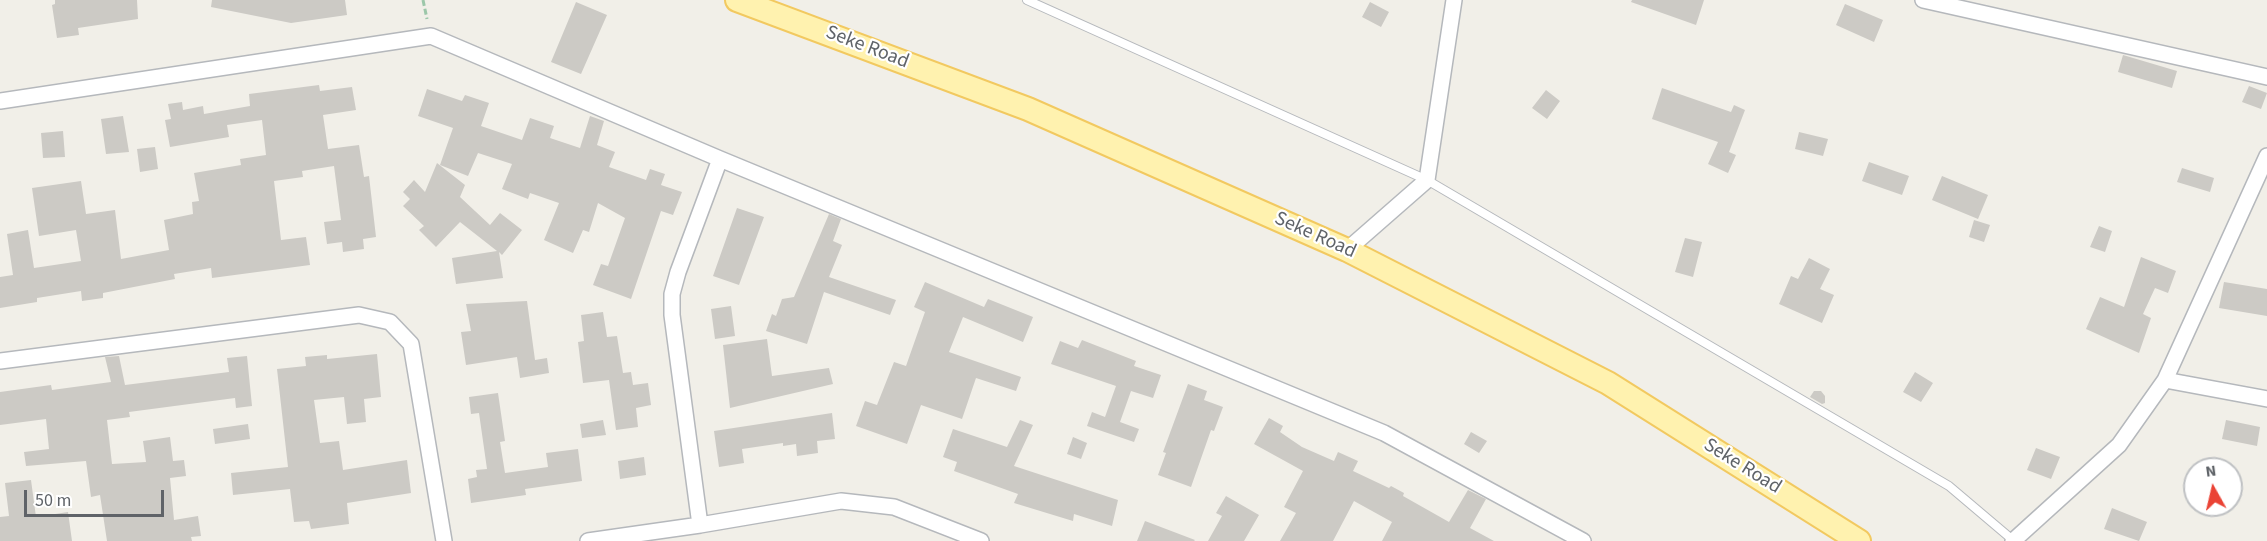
<!DOCTYPE html>
<html>
<head>
<meta charset="utf-8">
<style>
	body { margin:0 }
	#map { position:relative; width:2267px; height:541px; overflow:hidden; background:#f1efe8; font-family:"Source Sans 3",sans-serif }
	canvas { display:block }
	.north { position:absolute; left:2183px; top:457px; width:60px; height:60px; box-sizing:border-box; background:#fff; border:2px solid #bfc1c3; border-radius:50%; rotate:352deg; font-size:16px; font-weight:700; line-height:24px; text-align:center; color:#5f6368 }
	.north::after { content:''; display:block; margin:auto; width:21px; height:27px; background:#ea4335; clip-path:polygon(50% 0,100% 100%,50% 72%,0 100%) }
	.scale { position:absolute; left:24px; top:490px; width:140px; height:27px; box-sizing:border-box; border:3px solid #5f6368; border-top:0; padding-left:8px; font-size:18px; line-height:21px; white-space:nowrap; color:#5f6368; -webkit-text-stroke:4px #fff; paint-order:stroke }
</style>
</head>
<body>
<div id="map">
<canvas width="2267" height="541"></canvas>
<div class="north">N</div>
<div class="scale">50 m</div>
</div>
<script>
const context = document.querySelector('canvas').getContext('2d');
context.lineJoin = 'round';
function paint(path, color) {
  context.fillStyle = color;
  context.fill(path, 'evenodd');
}
function poly(rows) {
  const path = new Path2D();
  for (const r of rows) {
    path.moveTo(r[0], r[1]);
    for (let i = 2; i < r.length; i += 2) path.lineTo(r[i], r[i + 1]);
  }
  return path;
}
function strokePath(path, color, width, dash) {
  context.strokeStyle = color;
  context.lineWidth = width;
  context.lineCap = dash ? 'butt' : 'round';
  context.setLineDash(dash || []);
  context.stroke(path);
}
function label(font, color, halo, rows, align = 'center') {
  context.font = font + ' "Source Sans 3",sans-serif';
  context.lineWidth = 4.5;
  context.setLineDash([]);
  context.textBaseline = 'middle';
  context.strokeStyle = halo;
  context.fillStyle = color;
  for (const [text, x, y, turn = 0] of rows) {
    context.save();
    context.translate(x, y);
    context.rotate((+turn || 0) * Math.PI / 180);
    context.textAlign = isNaN(turn) ? turn : align;
    if (halo) context.strokeText(text, 0, 0);
    context.fillText(text, 0, 0);
    context.restore();
  }
}
paint(poly([
	[55,0,137,0,138,19,78,28,79,35,57,38,52,5,55,4],
	[212,0,345,0,347,15,291,23,211,7],
	[1632,0,1704,0,1696,25,1631,2],
	[576,2,607,15,581,74,551,62],
	[1370,2,1389,12,1381,27,1362,17],
	[1845,4,1883,20,1874,42,1836,25],
	[2123,55,2177,71,2172,88,2118,72],
	[319,85,320,91,352,87,356,110,323,115,328,149,359,145,364,177,369,176,376,237,363,239,364,249,343,252,342,242,327,244,324,222,341,220,334,166,302,171,303,177,274,181,281,240,306,237,310,265,212,278,211,268,174,274,175,279,103,293,103,298,82,301,81,291,37,298,37,302,0,308,0,277,13,275,7,234,28,230,34,268,81,261,76,230,39,236,32,188,81,181,86,214,115,210,121,259,169,250,164,220,193,214,192,202,199,201,194,173,241,165,240,159,266,155,262,120,227,125,229,137,170,147,165,120,171,119,168,104,182,102,183,110,203,106,204,114,250,106,249,94],
	[2249,86,2267,93,2261,109,2242,102],
	[1662,88,1731,112,1734,105,1745,110,1729,152,1736,155,1728,173,1708,164,1718,142,1652,119],
	[427,89,462,101,465,95,489,103,481,126,522,140,530,118,554,126,550,138,580,148,590,116,604,121,597,145,615,152,609,167,646,180,650,169,665,174,661,185,682,192,673,215,661,211,631,299,593,285,601,264,608,266,625,218,598,203,589,232,583,230,573,253,544,240,559,203,530,193,528,199,502,189,512,164,478,153,468,176,440,165,453,128,418,116],
	[1546,90,1560,101,1547,119,1532,108],
	[123,116,129,152,106,154,101,119],
	[63,131,65,157,43,158,41,133],
	[1799,132,1828,139,1823,156,1795,149],
	[155,147,158,169,140,172,137,149],
	[1869,162,1909,176,1902,195,1862,181],
	[437,163,465,185,460,197,490,225,500,213,522,230,502,255,499,252,503,278,456,284,452,258,497,251,460,222,436,247,419,230,424,226,403,206,410,199,403,192,414,180,425,192],
	[2182,168,2214,178,2210,192,2177,182],
	[1942,176,1988,195,1978,219,1932,200],
	[737,208,764,217,739,285,713,276],
	[829,214,841,219,833,241,842,245,829,277,896,300,890,315,824,292,807,344,766,331,772,314,776,316,782,299,794,297],
	[1974,220,1990,225,1984,242,1969,237],
	[2099,226,2112,231,2105,252,2090,247],
	[1685,238,1702,242,1693,277,1675,272],
	[2141,257,2176,271,2168,293,2155,288,2143,314,2151,318,2139,353,2086,329,2100,297,2124,307],
	[1809,258,1830,269,1820,289,1834,295,1822,323,1779,304,1791,276,1798,279],
	[925,282,984,307,988,299,1033,317,1023,342,963,317,949,352,1021,377,1016,391,976,378,962,419,921,405,907,444,856,426,865,401,877,405,894,362,906,366,925,312,914,307],
	[2224,282,2267,289,2267,316,2219,308],
	[527,301,535,360,547,358,549,373,520,378,517,357,466,365,461,332,471,331,466,304],
	[731,306,735,336,715,339,711,309],
	[603,312,607,337,617,336,623,373,631,372,633,385,648,383,651,405,636,408,638,427,616,430,609,380,583,383,578,342,584,341,581,315],
	[767,339,772,376,829,368,833,384,730,408,723,345],
	[1082,340,1136,361,1134,366,1161,375,1153,398,1131,391,1120,422,1139,429,1134,442,1087,426,1092,412,1105,417,1116,386,1051,364,1060,341,1078,348],
	[377,354,381,397,364,399,366,422,347,424,344,397,314,400,320,443,339,441,343,470,407,460,411,493,347,503,349,524,311,529,309,521,294,522,290,489,233,495,231,473,288,467,277,369,306,366,305,357,327,355,327,359],
	[119,356,125,385,229,372,227,358,247,356,252,406,236,408,235,398,129,412,130,417,107,420,112,464,146,462,143,441,170,437,173,461,184,460,186,476,170,478,174,520,198,516,201,536,191,537,192,541,107,541,100,495,91,497,86,461,26,466,24,452,49,449,46,419,0,425,0,392,51,385,52,390,111,382,105,357],
	[1915,372,1933,383,1921,402,1903,392],
	[1188,384,1207,391,1204,400,1223,407,1214,431,1211,430,1191,487,1158,475,1166,453,1163,452],
	[1814,391,1821,391,1825,396,1825,403,1822,404,1810,397],
	[498,393,505,441,500,442,505,473,548,467,546,453,578,449,582,481,525,489,526,495,471,503,468,479,477,477,476,470,487,469,479,413,471,414,469,397],
	[832,413,835,439,817,441,818,453,797,456,796,444,783,446,783,443,742,449,744,463,719,467,714,431],
	[1269,418,1283,426,1280,432,1302,447,1334,461,1338,452,1358,461,1353,471,1389,488,1391,486,1404,493,1403,496,1449,522,1468,490,1486,499,1470,528,1494,541,1382,541,1392,522,1354,501,1333,541,1280,541,1296,513,1284,507,1303,471,1254,444],
	[603,420,606,435,582,438,580,424],
	[1020,420,1033,425,1014,466,1118,500,1112,526,1074,514,1073,521,1014,503,1018,494,954,471,957,462,943,457,953,429,1007,447],
	[2226,420,2260,427,2257,446,2222,439],
	[248,424,250,439,215,444,213,429],
	[1471,432,1487,441,1479,453,1464,444],
	[1073,437,1087,443,1081,459,1067,454],
	[2036,448,2060,457,2051,479,2027,470],
	[644,457,646,475,620,479,618,461],
	[31,480,36,517,68,512,72,541,0,541,0,517,9,516,5,483],
	[1226,496,1259,515,1244,541,1208,541,1222,516,1216,513],
	[2112,508,2147,522,2139,541,2104,529],
	[1145,521,1195,540,1194,541,1137,541]
]), '#cccac5');
const lane = poly([
	[1027,0,1427,180,1949,486,2014,541]
]);
const street = poly([
	[1923,0,2267,77],
	[0,101,431,36,720,159,1384,433,1583,541],
	[1347,250,1427,180,1454,0],
	[0,361,359,315,390,322,411,344,444,541],
	[2165,380,2267,399],
	[700,525,672,315,672,294,678,272,720,159],
	[588,541,700,525,841,501,894,507,981,541],
	[2013,541,2119,445,2165,380,2267,156]
]);
const primary = poly([
	[737,0,1028,109,1347,250,1608,383,1859,541]
]);
strokePath(lane, '#b5b8bc', 10);
strokePath(street, '#b5b8bc', 18);
strokePath(primary, '#f2c960', 26);
strokePath(poly([
	[423,0,427,19]
]), '#9cc7a9', 3, [6, 3]);
strokePath(lane, '#fff', 8);
strokePath(street, '#fff', 15);
strokePath(primary, '#fff2af', 22);
label('20px', '#5f6368', '#fff', [
	["Seke Road",867,48,21],
	["Seke Road",1315,236,24],
	["Seke Road",1742,467,32]
]);
</script>
</body>
</html>
